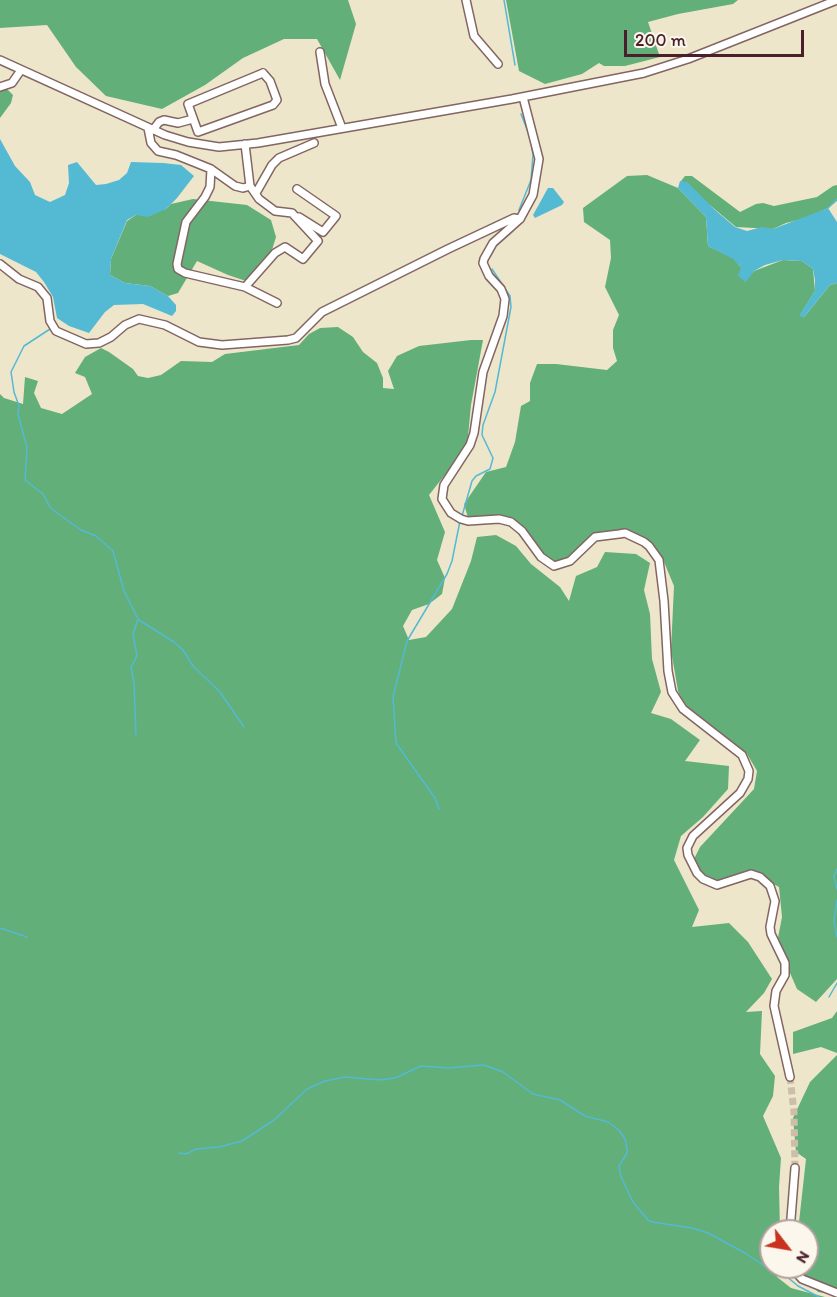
<!DOCTYPE html>
<html>
<head>
<meta charset="utf-8">
<style>
	body { margin:0 }
	#map { position:relative; width:837px; height:1297px; overflow:hidden; background:#eee6ca; font-family:Itim,sans-serif }
	canvas { display:block }
	.north { position:absolute; left:759px; top:1219px; width:60px; height:60px; box-sizing:border-box; background:#fbf7ec; border:2px solid #b4a19f; border-radius:50%; rotate:121deg; font-size:16px; font-weight:700; line-height:24px; text-align:center; color:#4a1f2b }
	.north::after { content:''; display:block; margin:auto; width:21px; height:27px; background:#c8321e; clip-path:polygon(50% 0,100% 100%,50% 72%,0 100%) }
	.scale { position:absolute; left:624px; top:30px; width:180px; height:27px; box-sizing:border-box; border:3px solid #4a1f2b; border-top:0; padding-left:8px; font-size:18px; line-height:21px; white-space:nowrap; color:#4a1f2b; -webkit-text-stroke:4px #fbf7ec; paint-order:stroke }
</style>
</head>
<body>
<div id="map">
<canvas width="837" height="1297"></canvas>
<div class="north">N</div>
<div class="scale">200 m</div>
</div>
<script>
const context = document.querySelector('canvas').getContext('2d');
context.lineJoin = 'round';
function paint(path, color) {
  context.fillStyle = color;
  context.fill(path, 'evenodd');
}
function poly(rows) {
  const path = new Path2D();
  for (const r of rows) {
    path.moveTo(r[0], r[1]);
    for (let i = 2; i < r.length; i += 2) path.lineTo(r[i], r[i + 1]);
  }
  return path;
}
function strokePath(path, color, width, dash) {
  context.strokeStyle = color;
  context.lineWidth = width;
  context.lineCap = dash ? 'butt' : 'round';
  context.setLineDash(dash || []);
  context.stroke(path);
}
paint(poly([
	[0,0,348,0,356,24,340,80,317,39,284,39,243,58,205,85,162,109,106,96,76,67,47,25,0,28],
	[506,0,738,0,733,4,678,14,648,22,660,57,625,66,604,66,599,63,582,74,545,84,519,71],
	[0,82,13,95,11,103,0,118],
	[647,175,678,188,706,217,708,246,733,258,741,267,745,281,754,271,783,260,802,261,813,269,815,291,800,315,804,317,830,285,837,283,837,979,816,1002,797,989,777,943,782,917,779,887,755,874,717,885,701,875,693,861,700,847,754,789,757,771,747,754,684,707,678,691,671,650,674,586,664,562,645,539,624,532,592,536,576,552,560,563,547,564,522,533,506,521,469,521,464,504,486,472,506,467,515,442,521,406,530,401,530,383,537,364,556,364,607,370,617,361,613,348,613,330,619,315,605,287,611,258,610,240,584,222,583,208,627,176],
	[685,176,692,176,740,212,756,204,763,203,774,206,817,197,833,186,837,185,837,201,828,208,806,218,786,223,773,229,736,227,681,181],
	[193,199,247,205,271,220,276,237,271,253,246,281,228,275,197,261,178,293,168,296,150,286,125,283,110,275,111,259,127,221,136,215,166,209,171,204],
	[338,327,353,337,363,352,377,363,383,378,383,388,394,389,388,371,397,356,419,346,471,340,483,340,471,405,467,447,429,495,445,532,437,560,445,578,442,594,429,604,412,610,403,626,409,640,426,637,452,609,471,561,477,537,496,535,516,546,531,564,560,587,569,601,576,576,597,567,605,552,636,554,650,563,644,590,650,614,652,659,661,692,651,713,671,719,700,740,685,761,729,766,728,789,703,817,681,836,674,860,699,910,692,927,729,923,748,942,772,979,764,993,746,1012,762,1011,760,1054,775,1076,773,1096,763,1116,781,1158,779,1187,780,1231,771,1231,771,1267,779,1267,777,1277,791,1288,825,1297,0,1297,0,394,4,398,23,404,25,377,38,381,34,393,41,408,62,414,92,394,85,377,75,373,85,357,101,348,109,352,133,369,138,376,148,378,161,375,181,361,212,362,225,354,299,345,309,334,320,328],
	[837,1011,837,1053,821,1047,793,1054,793,1032,832,1018],
	[837,1055,837,1295,818,1292,803,1276,799,1267,807,1267,807,1231,798,1231,806,1159,796,1152,793,1118,810,1082]
]), '#62af79');
paint(poly([
	[0,139,15,166,30,182,35,195,50,202,65,195,69,183,68,165,77,162,96,185,106,184,119,180,127,173,131,162,163,163,181,165,194,176,177,198,166,209,148,217,136,215,127,220,111,259,110,275,125,283,150,286,168,296,176,305,176,311,172,316,143,304,114,305,105,312,89,333,69,326,57,318,53,297,44,282,36,272,0,254],
	[680,181,687,182,715,210,735,227,747,231,762,227,773,229,828,208,837,222,837,283,830,285,804,317,799,316,815,291,815,280,813,269,802,261,783,260,765,265,754,271,746,282,738,276,741,267,733,259,708,246,706,217,678,188],
	[548,188,553,188,564,202,562,205,535,218,533,215]
]), '#54b9d3');
strokePath(poly([
	[504,0,515,65],
	[521,114,530,137],
	[828,208,837,199],
	[519,210,531,180,533,155,531,142],
	[490,257,496,246,513,231],
	[50,329,24,346,11,372,14,392,19,406,18,414,27,448,25,480,43,494,50,507,57,513,81,530,96,536,113,551,124,591,138,619,133,634,137,656,131,667,134,683,136,735],
	[462,516,472,481,476,476,490,469,493,458,482,435,483,425,495,392,511,307,510,296,492,269],
	[139,620,174,642,183,650,193,666,220,692,244,727],
	[439,809,435,798,396,743,393,697,407,641,447,574,452,561,460,521],
	[837,869,834,876,837,889],
	[837,900,834,921,837,937],
	[0,928,27,937],
	[829,997,837,983],
	[179,1153,186,1154,196,1149,219,1147,242,1141,274,1120,307,1089,325,1081,345,1077,379,1080,395,1078,421,1066,448,1068,483,1065,490,1067,503,1072,533,1094,560,1100,585,1116,608,1122,619,1130,625,1139,627,1148,627,1153,619,1166,621,1177,633,1202,648,1220,652,1222,692,1228,708,1233,745,1253,769,1269,780,1271,798,1286,819,1297]
]), '#54b9d3', 1.5);
strokePath(poly([
	[790,1077,794,1112,795,1168]
]), '#cdbeaa', 7, [7, 3.5]);
const minor = poly([
	[466,0,474,36,498,64],
	[320,52,325,84,342,128],
	[0,60,165,135,188,142,219,147,258,143,512,99,644,73,688,59,837,0],
	[263,73,270,81,277,100,273,105,198,132,188,104,263,73],
	[0,87,12,83,21,70],
	[523,97,539,159,533,195,520,219,493,243,484,259,483,263,489,276,501,289,505,299,503,316,483,372,474,433,470,445,444,485,442,499,451,513,461,519,468,521,499,519,511,522,522,531,541,557,554,566,570,561,595,537,619,534,625,533,644,542,649,546,659,560,664,601,668,671,672,692,683,709,742,755,749,771,748,779,740,793,693,836,687,848,688,855,697,873,703,879,717,885,751,874,760,877,770,886,775,901,770,927,771,934,785,963,785,975,776,991,774,1006,790,1077],
	[148,128,151,143,158,151,176,155,211,169,235,186,243,188,250,186],
	[153,130,159,122,164,120,178,123,193,119],
	[245,144,250,186,259,199,275,211,292,213,318,241,303,259,285,247,275,253,245,287],
	[211,169,210,187,205,197,186,222,177,264,178,269,185,273,245,287,277,303],
	[297,189,336,216,323,232,299,217],
	[256,193,272,165,279,158,314,143],
	[0,264,19,279,38,287,47,298,50,321,56,331,86,344,99,343,111,337,125,325,139,319,165,325,199,342,222,345,288,340,296,338,322,312,448,249,514,218,520,219],
	[790,1231,795,1168],
	[791,1267,802,1279,837,1293]
]);
strokePath(minor, '#836563', 10);
strokePath(minor, '#fff', 7);
</script>
</body>
</html>
